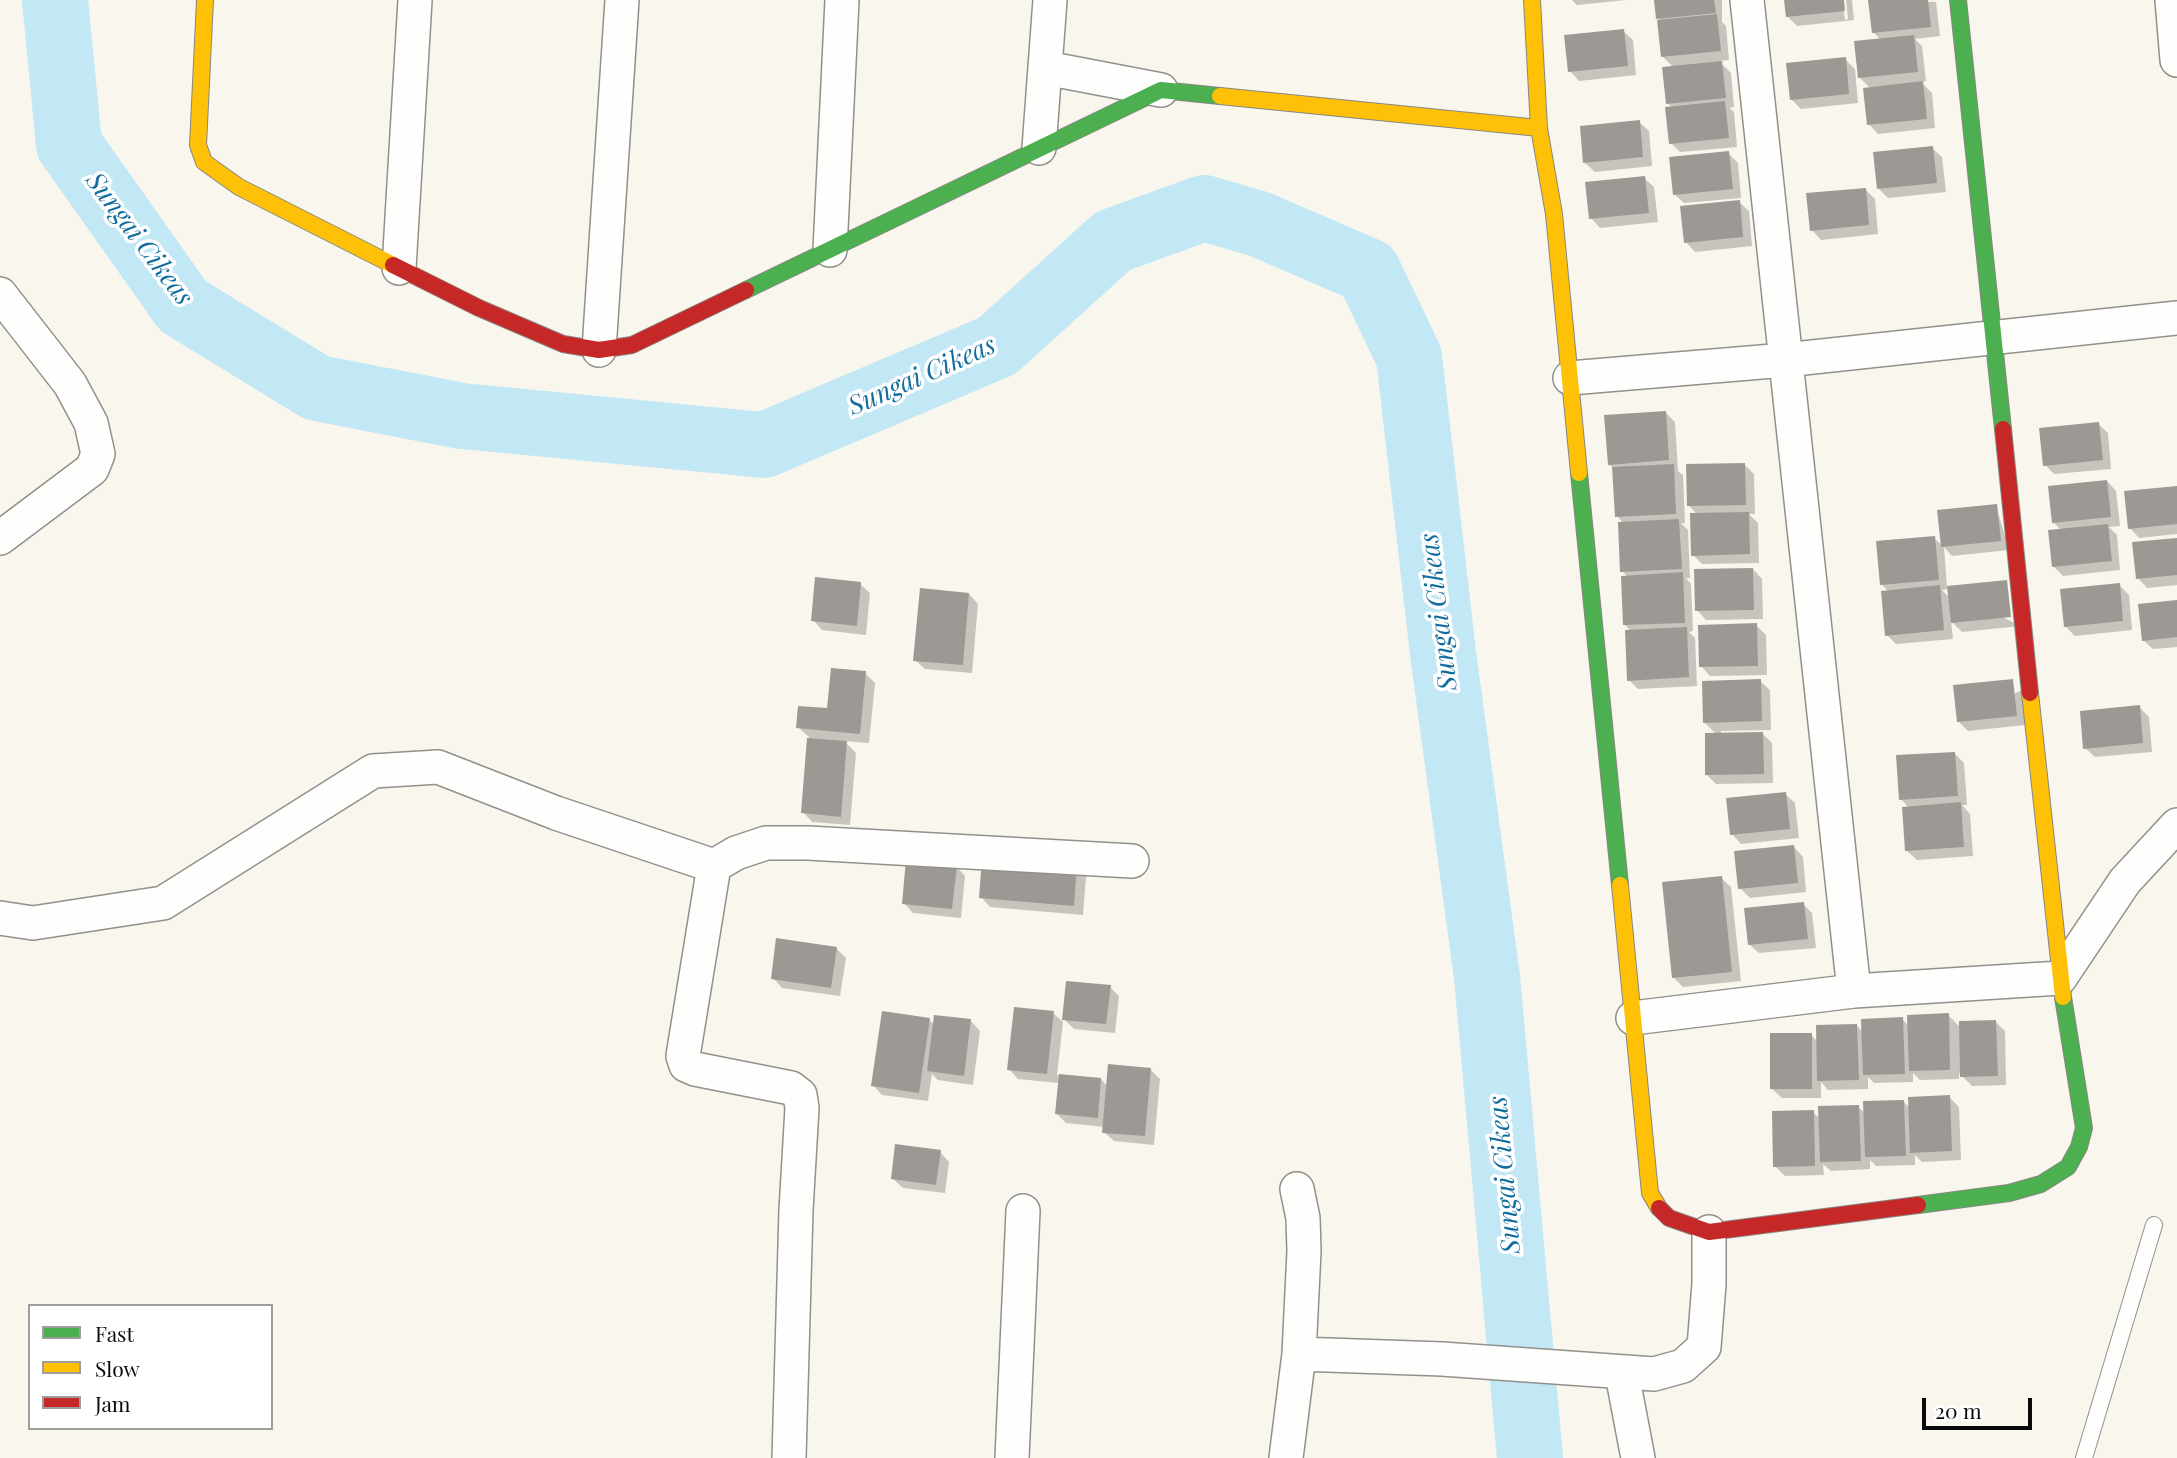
<!DOCTYPE html>
<html>
<head>
<meta charset="utf-8">
<style>
	body { margin:0 }
	#map { position:relative; width:2177px; height:1458px; overflow:hidden; background:#f9f6ed; font-family:"Playfair Display",serif }
	canvas { display:block }
	.legend { position:absolute; left:28px; top:1304px; width:245px; height:126px; box-sizing:border-box; background:#fff; border:2px solid #9d9d9d; margin:0; padding:9px 12px; list-style:none; font-size:21px; color:#0a0a0a }
	.legend li { display:flex; align-items:center; gap:14px; height:35px }
	.legend b { width:35px; border:2px solid #9d9d9d }
	.scale { position:absolute; left:1922px; top:1398px; width:110px; height:32px; box-sizing:border-box; border:4px solid #0a0a0a; border-top:0; padding-left:9px; font-size:21px; line-height:24px; white-space:nowrap; color:#0a0a0a; -webkit-text-stroke:5px #fff; paint-order:stroke }
</style>
</head>
<body>
<div id="map">
<canvas width="2177" height="1458"></canvas>
<ul class="legend">
<li><b style="height:9px;background:#4caf50"></b>Fast</li>
<li><b style="height:9px;background:#ffc107"></b>Slow</li>
<li><b style="height:9px;background:#c62828"></b>Jam</li>
</ul>
<div class="scale">20 m</div>
</div>
<script>
const context = document.querySelector('canvas').getContext('2d');
context.lineJoin = 'round';
function paint(path, color) {
  context.fillStyle = color;
  context.fill(path, 'evenodd');
}
function poly(rows) {
  const path = new Path2D();
  for (const r of rows) {
    path.moveTo(r[0], r[1]);
    for (let i = 2; i < r.length; i += 2) path.lineTo(r[i], r[i + 1]);
  }
  return path;
}
function strokePath(path, color, width, dash) {
  context.strokeStyle = color;
  context.lineWidth = width;
  context.lineCap = dash ? 'butt' : 'round';
  context.setLineDash(dash || []);
  context.stroke(path);
}
function label(font, color, halo, rows, align = 'center') {
  context.font = font + ' "Playfair Display",serif';
  context.lineWidth = 7;
  context.setLineDash([]);
  context.textBaseline = 'middle';
  context.strokeStyle = halo;
  context.fillStyle = color;
  for (const [text, x, y, turn = 0] of rows) {
    context.save();
    context.translate(x, y);
    context.rotate((+turn || 0) * Math.PI / 180);
    context.textAlign = isNaN(turn) ? turn : align;
    if (halo) context.strokeText(text, 0, 0);
    context.fillText(text, 0, 0);
    context.restore();
  }
}
paint(poly([
	[1572,0,1626,0,1577,5],
	[1656,0,1722,0,1722,22,1726,26,1729,60,1719,61,1731,73,1734,107,1729,108,1734,112,1737,147,1680,152,1671,143,1672,108,1668,103,1674,68,1663,57,1661,22,1658,18],
	[1785,0,1842,0,1845,20,1848,19,1846,0,1852,0,1854,20,1797,26,1787,16],
	[1870,0,1936,2,1940,36,1915,39,1922,46,1926,81,1921,82,1932,93,1935,128,1878,134,1869,124,1871,89,1859,77,1881,40,1873,32],
	[1623,31,1633,40,1636,75,1579,81,1570,71],
	[1845,59,1855,69,1858,103,1801,109,1791,99],
	[1639,122,1649,131,1652,166,1595,172,1585,163],
	[1932,148,1942,157,1946,192,1888,198,1879,189],
	[1728,153,1738,163,1741,198,1684,203,1674,194],
	[1644,178,1654,187,1658,222,1600,228,1591,218],
	[1865,189,1875,199,1878,234,1821,240,1812,230],
	[1739,202,1749,211,1752,246,1695,252,1686,242],
	[1665,412,1675,422,1678,471,1683,475,1685,523,1681,523,1688,530,1690,578,1686,578,1691,584,1693,631,1689,632,1695,638,1697,686,1638,689,1629,680,1632,632,1625,625,1628,577,1622,571,1624,524,1617,516,1614,469,1609,464],
	[2098,424,2108,433,2111,469,2054,474,2045,465],
	[1745,465,1754,474,1755,514,1749,514,1758,523,1759,563,1702,564,1693,555,1698,515,1689,506],
	[2107,481,2116,491,2120,526,2109,527,2117,535,2120,570,2063,576,2053,566,2061,530,2053,522],
	[2177,488,2177,534,2139,538,2130,528],
	[1996,506,2009,550,1952,556,1944,547,1947,588,2020,626,1962,632,1951,621,1953,639,1896,644,1887,635,1889,592,1881,584,1934,538,1943,546],
	[1949,589,1950,598,1942,590],
	[2177,539,2177,585,2147,588,2138,578],
	[1753,569,1762,579,1763,619,1706,620,1697,610],
	[860,584,870,593,866,635,822,630,813,620],
	[2119,585,2129,595,2132,630,2075,636,2065,626],
	[969,594,978,604,972,673,925,669,915,660],
	[2177,602,2177,647,2153,649,2143,640],
	[1756,625,1766,635,1767,675,1710,676,1701,666],
	[865,673,875,683,869,743,844,741,856,753,850,825,812,822,803,812,809,737,798,727,829,710],
	[1760,681,1770,690,1771,730,1721,731,1721,735,1763,734,1772,743,1773,783,1716,784,1707,775,1717,735,1704,722],
	[2022,690,2025,725,1968,731,1958,721],
	[2139,707,2149,717,2152,752,2095,757,2085,748],
	[1954,753,1964,763,1967,805,1962,805,1970,814,1973,856,1917,860,1907,851,1909,808,1901,799],
	[1785,794,1795,803,1799,838,1741,844,1732,834],
	[1794,847,1803,857,1806,892,1750,898,1740,888],
	[956,866,965,876,961,918,913,913,904,903],
	[1077,867,1086,877,1083,915,990,907,981,897],
	[1721,878,1731,887,1741,981,1683,987,1674,978],
	[1803,904,1812,913,1816,948,1759,953,1749,944],
	[836,948,846,958,840,996,782,988,773,978],
	[1110,987,1119,996,1115,1033,1074,1029,1064,1019],
	[1053,1013,1063,1022,1057,1075,1101,1079,1108,1087,1151,1070,1160,1079,1154,1145,1114,1141,1104,1132,1105,1127,1066,1123,1057,1114,1059,1083,1018,1079,1009,1069],
	[1948,1015,1961,1028,1995,1021,2005,1031,2006,1085,1972,1086,1959,1073,1959,1079,1920,1080,1913,1073,1913,1082,1874,1083,1868,1077,1868,1089,1828,1090,1821,1082,1821,1098,1782,1098,1772,1089,1811,1035,1818,1042,1857,1026,1864,1033,1902,1019,1909,1026],
	[929,1020,935,1025,971,1021,980,1031,973,1085,938,1080,932,1074,928,1101,882,1095,873,1085],
	[1949,1097,1959,1107,1961,1160,1922,1162,1915,1155,1915,1165,1876,1166,1870,1160,1870,1169,1831,1171,1823,1164,1824,1175,1785,1176,1775,1166,1813,1112,1820,1119,1858,1107,1865,1113,1904,1102,1910,1108],
	[940,1152,949,1162,945,1193,903,1188,893,1179]
]), '#0003');
strokePath(poly([
	[55,0,69,145,183,306,317,388,462,416,764,445,997,346,1113,241,1204,208,1259,224,1368,271,1409,357,1443,653,1487,977,1530,1458]
]), '#c2e8f5', 66);
paint(poly([
	[1654,0,1714,0,1716,13,1656,19],
	[1784,0,1844,0,1845,11,1786,17],
	[1868,0,1928,0,1931,27,1872,33],
	[1717,14,1721,51,1661,57,1657,20],
	[1624,29,1628,66,1568,72,1564,35],
	[1914,35,1918,72,1858,78,1854,41],
	[1846,57,1849,94,1790,100,1786,63],
	[1722,61,1726,98,1666,104,1662,67],
	[1923,81,1927,119,1867,125,1863,88],
	[1725,101,1729,138,1669,144,1665,107],
	[1640,120,1643,157,1583,163,1580,126],
	[1933,146,1937,183,1877,189,1873,152],
	[1729,151,1733,189,1673,195,1669,157],
	[1645,176,1649,213,1589,219,1585,182],
	[1866,188,1869,225,1810,231,1806,193],
	[1740,200,1743,237,1684,243,1680,206],
	[1666,411,1669,460,1608,465,1604,415],
	[2099,422,2103,460,2043,466,2039,428],
	[1745,463,1746,505,1687,506,1686,464],
	[1674,464,1676,514,1615,517,1612,467],
	[2107,480,2111,517,2052,523,2048,486],
	[2177,486,2177,524,2128,529,2124,491],
	[1997,504,2001,541,1941,547,1937,510],
	[1749,512,1750,554,1691,556,1690,513],
	[1679,519,1682,569,1620,572,1618,522],
	[2108,524,2112,561,2052,567,2048,530],
	[1935,536,1939,580,1880,585,1876,541],
	[2177,538,2177,575,2136,579,2132,542],
	[1753,568,1754,610,1695,611,1694,569],
	[1683,572,1685,623,1623,625,1621,576],
	[815,577,861,582,857,626,811,621],
	[2007,580,2011,617,1951,623,1947,586],
	[2120,583,2123,621,2064,627,2060,589],
	[1940,585,1944,630,1885,636,1881,591],
	[920,588,969,593,963,665,913,661],
	[2177,600,2177,637,2142,641,2138,604],
	[1757,623,1758,666,1699,667,1698,625],
	[1687,627,1689,677,1627,681,1625,630],
	[831,668,866,671,860,734,796,728,798,706,827,708],
	[1761,679,1762,721,1703,723,1702,681],
	[2013,679,2017,716,1957,722,1953,685],
	[2140,705,2143,743,2083,749,2080,711],
	[1763,732,1764,774,1705,775,1705,733],
	[807,738,847,741,841,817,801,813],
	[1955,752,1958,796,1899,800,1896,755],
	[1786,792,1790,829,1730,835,1726,798],
	[1961,802,1964,847,1905,851,1902,807],
	[1794,845,1798,883,1738,889,1734,851],
	[982,858,1077,866,1074,906,979,898],
	[906,859,957,865,952,909,902,904],
	[1722,876,1732,972,1672,978,1662,882],
	[1804,902,1808,939,1748,945,1744,908],
	[776,938,837,947,831,988,771,979],
	[1066,981,1111,985,1106,1024,1062,1020],
	[1014,1007,1054,1011,1047,1074,1007,1070],
	[882,1011,930,1018,919,1093,871,1086],
	[1949,1013,1950,1070,1909,1071,1907,1015],
	[934,1015,971,1019,964,1076,927,1071],
	[1903,1017,1905,1074,1863,1075,1861,1019],
	[1996,1020,1998,1076,1960,1077,1959,1021],
	[1857,1024,1859,1080,1817,1081,1816,1025],
	[1770,1033,1812,1033,1812,1089,1770,1089],
	[1108,1064,1151,1068,1145,1136,1102,1133],
	[1059,1074,1101,1078,1098,1118,1055,1114],
	[1950,1095,1952,1151,1910,1153,1908,1097],
	[1904,1100,1906,1156,1865,1157,1863,1101],
	[1859,1105,1861,1161,1820,1162,1818,1106],
	[1814,1110,1815,1166,1773,1167,1772,1111],
	[895,1144,941,1150,936,1185,891,1179]
]), '#9c9893');
const lane = poly([
	[2084,1458,2154,1225]
]);
const street = poly([
	[1747,0,1854,991],
	[2172,0,2177,60],
	[1046,68,1161,90],
	[1039,148,1050,0],
	[830,250,842,0],
	[399,268,415,0],
	[0,294,70,384,91,423,98,454,92,469,0,538],
	[599,350,622,0],
	[1570,378,1785,360,2177,318],
	[714,866,683,1056,686,1065,695,1069,791,1088,800,1095,802,1108,796,1210,789,1458],
	[0,918,33,923,163,903,373,771,438,767,556,813,714,866,736,853,766,843,808,843,1132,861],
	[1633,1018,1854,991,2060,978,2125,881,2177,825],
	[1299,1354,1442,1359,1654,1374,1683,1366,1704,1347,1709,1284,1709,1232],
	[1622,1374,1638,1458],
	[1012,1458,1023,1211],
	[1286,1458,1299,1354,1304,1251,1303,1218,1297,1189]
]);
const fast = poly([
	[1958,0,2003,429],
	[746,290,1161,90,1220,96],
	[1579,473,1620,885],
	[1918,1205,2009,1193,2041,1184,2068,1167,2079,1147,2084,1128,2063,997]
]);
const slow = poly([
	[205,0,198,145,204,162,239,187,393,265],
	[1532,0,1539,128,1554,214,1579,473],
	[1220,96,1539,128],
	[2030,693,2063,997],
	[1620,885,1650,1193,1659,1208]
]);
const jam = poly([
	[393,265,479,308,563,344,599,350,632,345,746,290],
	[2003,429,2030,693],
	[1659,1208,1669,1218,1709,1232,1918,1205]
]);
strokePath(lane, '#92908c', 18);
strokePath(street, '#92908c', 36);
strokePath(fast, '#888783', 18);
strokePath(slow, '#888783', 18);
strokePath(jam, '#888783', 18);
strokePath(lane, '#fefefc', 16);
strokePath(street, '#fefefc', 33);
strokePath(fast, '#4caf50', 16);
strokePath(slow, '#ffc107', 16);
strokePath(jam, '#c62828', 16);
label('italic 26px', '#116d9e', '#fff', [
	["Sungai Cikeas",139,239,53],
	["Sungai Cikeas",922,376,-24],
	["Sungai Cikeas",1439,612,-97],
	["Sungai Cikeas",1505,1175,-95]
]);
</script>
</body>
</html>
